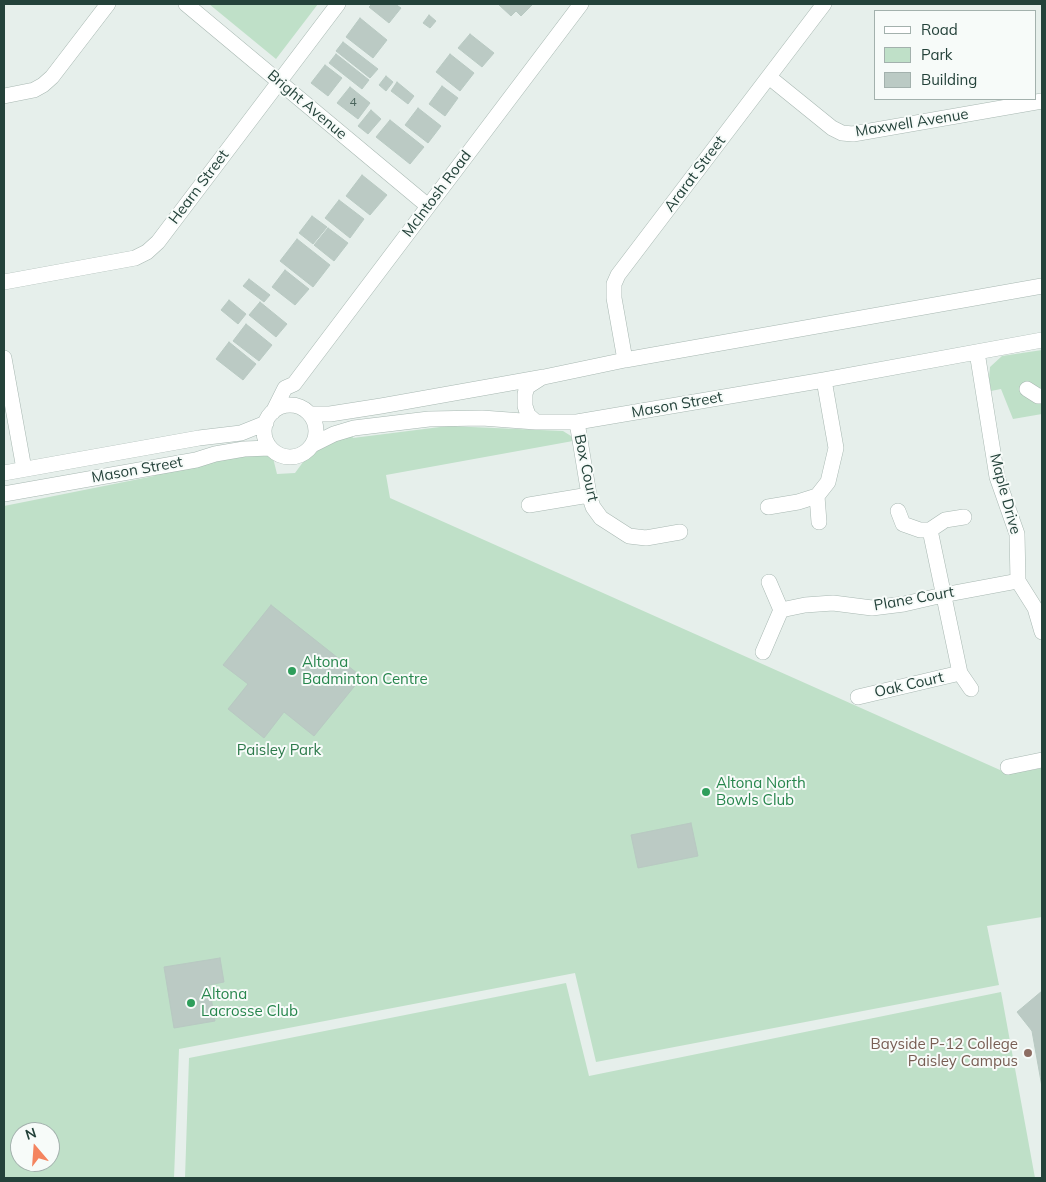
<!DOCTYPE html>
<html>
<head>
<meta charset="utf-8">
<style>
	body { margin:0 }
	#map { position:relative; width:1046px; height:1182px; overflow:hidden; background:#e6efeb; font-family:Mulish,sans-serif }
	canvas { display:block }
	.frame { position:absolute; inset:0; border:5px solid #24423a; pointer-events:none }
	.legend { position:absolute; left:874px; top:10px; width:162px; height:90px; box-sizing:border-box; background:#f7fbf9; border:1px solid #a3b1ad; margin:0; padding:6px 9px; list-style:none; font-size:15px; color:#24423a }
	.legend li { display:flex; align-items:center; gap:10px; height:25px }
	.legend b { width:25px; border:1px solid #a3b1ad }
	.north { position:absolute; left:10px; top:1122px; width:50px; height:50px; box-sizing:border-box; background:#f7fbf9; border:1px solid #a3b1ad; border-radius:50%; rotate:342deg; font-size:14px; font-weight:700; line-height:20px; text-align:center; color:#24423a }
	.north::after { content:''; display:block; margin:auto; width:18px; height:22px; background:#f4845f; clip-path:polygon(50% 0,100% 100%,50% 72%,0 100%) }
</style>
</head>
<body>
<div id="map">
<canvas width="1046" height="1182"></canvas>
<div class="frame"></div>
<ul class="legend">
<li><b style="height:6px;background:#fff"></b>Road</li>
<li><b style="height:14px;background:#bfe0c8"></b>Park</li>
<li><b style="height:14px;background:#bbcac4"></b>Building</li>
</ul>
<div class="north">N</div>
</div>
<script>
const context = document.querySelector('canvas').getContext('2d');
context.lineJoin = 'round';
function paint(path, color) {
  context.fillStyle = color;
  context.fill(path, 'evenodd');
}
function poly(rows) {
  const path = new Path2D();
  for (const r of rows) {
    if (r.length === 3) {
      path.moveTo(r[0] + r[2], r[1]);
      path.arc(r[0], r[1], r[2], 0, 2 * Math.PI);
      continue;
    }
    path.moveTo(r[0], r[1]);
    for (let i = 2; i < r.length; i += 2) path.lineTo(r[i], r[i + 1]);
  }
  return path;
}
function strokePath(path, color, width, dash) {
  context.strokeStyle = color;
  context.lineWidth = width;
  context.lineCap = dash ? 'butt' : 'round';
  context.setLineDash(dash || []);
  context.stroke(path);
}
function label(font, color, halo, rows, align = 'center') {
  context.font = font + ' Mulish,sans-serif';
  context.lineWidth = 4;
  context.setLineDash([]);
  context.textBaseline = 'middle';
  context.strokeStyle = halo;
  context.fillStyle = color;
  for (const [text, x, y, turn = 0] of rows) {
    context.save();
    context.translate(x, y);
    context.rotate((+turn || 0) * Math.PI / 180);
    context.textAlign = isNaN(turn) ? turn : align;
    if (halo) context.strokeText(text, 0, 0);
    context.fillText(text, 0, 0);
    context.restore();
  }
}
paint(poly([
	[209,4,318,4,276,59],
	[1042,350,1042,414,1013,419,1001,389,991,391,989,378,990,367,1002,356],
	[448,426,563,431,571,436,573,441,386,475,390,498,1009,774,1042,768,1042,917,987,926,999,985,596,1062,575,973,179,1049,174,1178,4,1178,4,506,154,476,162,471,214,462,215,457,266,454,273,458,277,474,295,473,306,458,317,448,351,432,353,438],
	[20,1132,50,1132,50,1162,20,1162],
	[566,983,589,1076,1001,992,1035,1178,185,1178,189,1058]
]), '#bfe0c8');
const building = poly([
	[372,4,395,4,401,8,389,23,369,7,372,4],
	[498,4,533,4,521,16,516,11,511,16,498,4],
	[429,15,436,21,430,28,423,23,429,15],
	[360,18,387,40,373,58,346,37,360,18],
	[470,34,494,53,482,67,458,48,470,34],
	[343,42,378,69,370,78,336,51,343,42],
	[336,54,369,80,362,89,329,63,336,54],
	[450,54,474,73,460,91,436,72,450,54],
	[325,65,342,78,328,96,311,83,325,65],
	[386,76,393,82,386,91,379,85,386,76],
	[397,82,414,96,408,104,391,91,397,82],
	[442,86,458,98,445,116,429,104,442,86],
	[350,87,370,103,358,119,337,103,350,87],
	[418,108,441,126,428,143,405,125,418,108],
	[371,110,381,119,368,134,358,126,371,110],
	[390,120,424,147,410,164,376,137,390,120],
	[362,175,387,195,370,215,346,196,362,175],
	[339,200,364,219,350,238,325,218,339,200],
	[312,216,327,227,313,244,299,233,312,216],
	[328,228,348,243,334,261,314,245,328,228],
	[297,239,330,265,313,287,280,261,297,239],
	[285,270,309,289,295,305,272,287,285,270],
	[249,279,270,295,264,302,243,286,249,279],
	[229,300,246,314,238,324,221,310,229,300],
	[260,302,287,324,276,337,249,315,260,302],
	[246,324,272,345,259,361,233,341,246,324],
	[229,342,256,364,243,380,216,359,229,342],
	[271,605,362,677,314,736,284,712,264,738,228,709,248,684,223,665,271,605],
	[691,823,698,856,638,868,631,835,691,823],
	[220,958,224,982,209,985,215,1021,174,1028,164,967,220,958],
	[1042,991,1042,1087,1032,1031,1017,1012,1042,991]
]);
paint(building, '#bbcac4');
strokePath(building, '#b8c9c2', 1);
const minor = poly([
	[186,4,428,206],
	[769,77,832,128,842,133,853,134,1042,101],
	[4,96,34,90,43,85,52,77,108,4],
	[4,282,135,258,147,252,158,242,338,4],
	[977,352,997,477,1017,534,1018,581,1035,608,1042,632],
	[4,358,24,469],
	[625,360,614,298,614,284,618,275,824,4],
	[1027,389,1038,396,1042,396],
	[290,431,26],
	[273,412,285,388,294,384,581,4],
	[310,414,330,414,381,406,544,377,625,360,1042,286],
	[536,422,528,415,525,406,525,394,527,387,541,378],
	[577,422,589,495,593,507,601,518,629,536,646,538,680,532],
	[312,445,334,434,354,428,429,419,482,418,536,422,577,422,824,380,1042,340],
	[4,473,199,438,241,433,266,423],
	[4,494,196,460,215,454,244,449,270,448],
	[817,496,819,522],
	[529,505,589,495],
	[768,507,798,502,817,496,828,482,836,448,824,380],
	[898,511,903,524,920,530,930,530,945,520,964,517],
	[930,530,960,673,971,689],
	[781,610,805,605,833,603,872,608,904,604,943,595,1018,581],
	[763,652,781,610,769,582],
	[858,697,960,673],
	[1008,767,1042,760]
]);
strokePath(minor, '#a8b8b2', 16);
strokePath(minor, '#fff', 15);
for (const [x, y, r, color] of [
	[292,671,5,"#2e9e5b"],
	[706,792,5,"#2e9e5b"],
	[191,1003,5,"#2e9e5b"],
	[1028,1053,5,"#8d6e63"]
]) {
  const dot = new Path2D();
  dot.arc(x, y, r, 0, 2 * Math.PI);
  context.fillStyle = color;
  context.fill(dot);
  strokePath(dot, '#f7fbf9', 2);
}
label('12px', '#4a645c', null, [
	["4",353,102]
]);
label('15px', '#24423a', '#f7fbf9', [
	["Bright Avenue",307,105,40],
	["Maxwell Avenue",912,123,-9],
	["Ararat Street",695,174,-53],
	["Hearn Street",199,187,-53],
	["McIntosh Road",437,194,-53],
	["Mason Street",677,405,-10],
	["Box Court",586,468,78],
	["Mason Street",137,470,-10],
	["Maple Drive",1005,494,75],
	["Plane Court",914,599,-10],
	["Oak Court",909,685,-13]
]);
label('15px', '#27864d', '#f7fbf9', [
	["Altona",302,662],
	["Badminton Centre",302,679],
	["Altona North",716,783],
	["Bowls Club",716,800],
	["Altona",201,994],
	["Lacrosse Club",201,1011]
], 'left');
label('15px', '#2d7a4b', '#f7fbf9', [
	["Paisley Park",279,750]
]);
label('15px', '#785e54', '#f7fbf9', [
	["Bayside P-12 College",1018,1044],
	["Paisley Campus",1018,1061]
], 'right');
</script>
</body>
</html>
